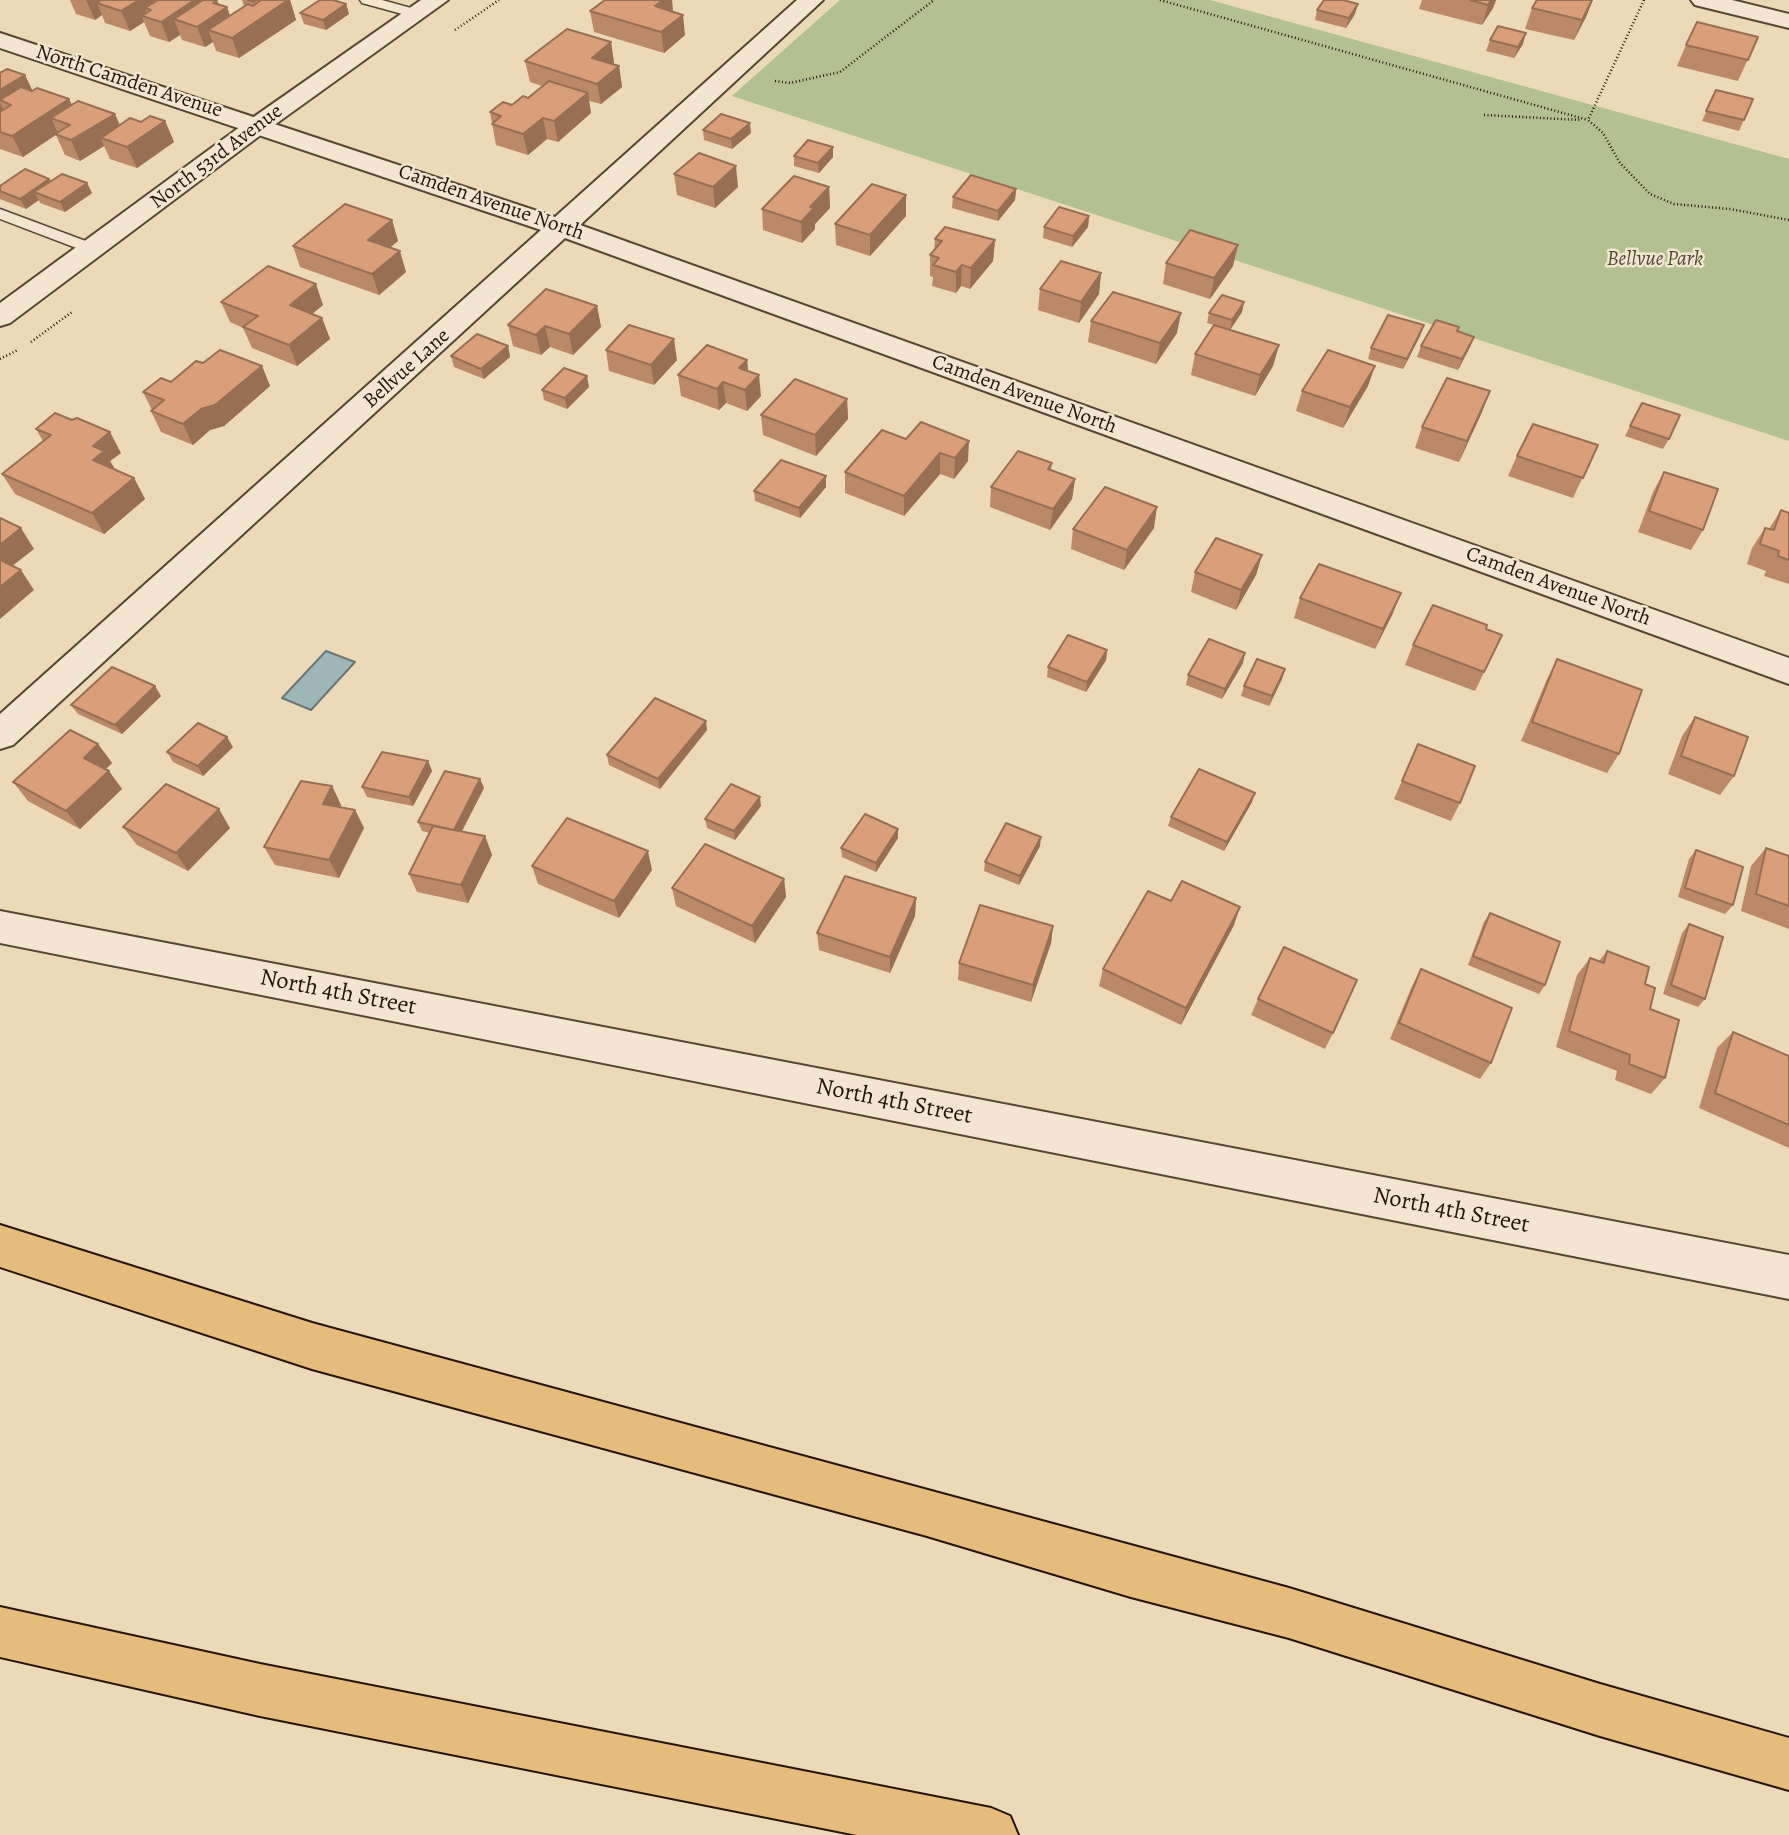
<!DOCTYPE html>
<html>
<head>
<meta charset="utf-8">
<style>
	body { margin:0 }
	canvas { display:block; background:#ebd9b7 }
</style>
</head>
<body>
<canvas width="1789" height="1835"></canvas>
<script>
const context = document.querySelector('canvas').getContext('2d');
context.lineJoin = 'round';
function paint(path, color) {
  context.fillStyle = color;
  context.fill(path, 'evenodd');
}
function poly(rows) {
  const path = new Path2D();
  for (const r of rows) {
    path.moveTo(r[0], r[1]);
    for (let i = 2; i < r.length; i += 2) path.lineTo(r[i], r[i + 1]);
  }
  return path;
}
function strokePath(path, color, width, dash) {
  context.strokeStyle = color;
  context.lineWidth = width;
  context.lineCap = dash ? 'butt' : 'round';
  context.setLineDash(dash || []);
  context.stroke(path);
}
function label(font, color, halo, rows, align = 'center') {
  context.font = font + ' Alegreya,serif';
  context.lineWidth = 5;
  context.setLineDash([]);
  context.textBaseline = 'middle';
  context.strokeStyle = halo;
  context.fillStyle = color;
  for (const [text, x, y, turn = 0] of rows) {
    context.save();
    context.translate(x, y);
    context.rotate((+turn || 0) * Math.PI / 180);
    context.textAlign = isNaN(turn) ? turn : align;
    if (halo) context.strokeText(text, 0, 0);
    context.fillText(text, 0, 0);
    context.restore();
  }
}
paint(poly([
	[840,0,1210,0,1789,159,1789,441,732,96]
]), '#b2c092');
const water = poly([
	[326,651,355,662,311,710,282,698,326,651]
]);
paint(water, '#9db7b9');
strokePath(water, '#6d7673', 2);
const service = poly([
	[360,0,382,0,422,11,424,14,417,18,362,3,360,0],
	[0,209,99,246,101,249,99,252,87,252,0,219,0,209]
]);
const minor = poly([
	[797,0,823,0,580,225,1789,658,1789,684,565,238,13,745,0,749,0,714,541,230,0,48,0,33,555,217,797,0],
	[1691,0,1732,0,1789,14,1789,28,1695,5,1691,0],
	[0,911,1789,1255,1789,1299,0,943,0,911]
]);
const tertiary = poly([
	[421,0,448,0,266,131,10,323,0,326,0,303,248,121,421,0]
]);
const motorway = poly([
	[0,1225,312,1323,1289,1588,1600,1684,1789,1738,1789,1790,1600,1736,1289,1638,1131,1597,927,1536,312,1369,0,1267,0,1225],
	[0,1607,260,1664,991,1808,1010,1816,1018,1835,857,1835,260,1716,0,1657,0,1607]
]);
strokePath(service, '#574635', 3);
strokePath(minor, '#574635', 4);
strokePath(tertiary, '#574635', 4);
strokePath(motorway, '#26150a', 4);
strokePath(poly([
	[1160,0,1588,120],
	[1644,0,1588,120,1603,133,1620,163,1650,194,1674,204,1730,209,1789,220],
	[455,30,499,0],
	[775,81,790,83,840,72,934,0],
	[1484,115,1580,120],
	[31,342,72,312],
	[0,359,18,350]
]), '#26150a', 2.5, [1, 2.5]);
paint(service, '#f2e6d0');
paint(minor, '#f2e6d0');
paint(tertiary, '#f2e6d0');
paint(motorway, '#e6bc7c');
paint(poly([
	[70,0,216,0,219,4,227,7,230,16,244,6,242,0,290,0,296,20,239,58,216,51,213,42,205,47,182,40,180,35,169,42,150,36,144,22,130,31,105,23,102,15,95,20,76,14],
	[672,0,673,12,685,35,664,53,594,32,590,11],
	[1422,0,1496,0,1493,8,1482,25,1419,9],
	[346,4,349,14,326,30,304,24,300,13],
	[1532,8,1586,17,1574,40,1525,29],
	[1317,10,1355,14,1346,28,1315,20],
	[1758,37,1738,81,1677,66,1686,45],
	[1490,40,1523,44,1514,58,1486,51],
	[611,42,614,63,613,64,619,66,622,87,601,104,589,101,591,113,558,142,547,139,528,155,496,145,490,112,512,105,528,98,542,86,530,82,525,61],
	[0,73,25,75,32,91,69,99,72,105,120,125,141,122,165,121,174,142,137,168,110,159,104,146,80,161,65,155,56,135,23,157,0,149],
	[1716,90,1753,99,1739,131,1702,121],
	[703,130,751,133,732,149,704,140],
	[794,156,833,157,819,173,794,166],
	[674,174,738,187,715,208,677,195],
	[49,179,51,181,87,183,92,193,65,212,40,203,39,200,26,209,0,199,0,186],
	[829,187,830,208,815,224,815,229,802,243,763,230,762,209],
	[1016,189,1015,200,998,221,952,208,953,197],
	[906,195,906,216,870,256,836,245,835,224],
	[1089,216,1088,227,1072,247,1043,238,1044,227],
	[392,220,398,241,390,247,406,272,379,295,300,267,293,246],
	[935,239,995,240,993,261,970,289,961,286,956,293,932,286,933,277,930,276,930,255,934,251],
	[1166,263,1233,266,1210,299,1163,284],
	[1101,273,1099,294,1079,323,1038,310,1040,289],
	[221,302,323,305,312,314,322,318,330,339,297,366,252,348,243,328,230,322],
	[1244,302,1242,312,1230,330,1279,345,1273,366,1255,396,1191,375,1195,354,1214,325,1207,323,1209,313],
	[597,306,601,327,573,355,550,347,541,355,513,346,508,325],
	[1091,321,1177,333,1156,364,1088,342],
	[1420,336,1403,369,1368,359,1371,348],
	[1474,337,1470,347,1458,370,1417,357,1421,346],
	[508,346,510,357,484,379,454,367,451,356],
	[606,350,677,360,654,385,609,371],
	[747,360,748,371,761,396,747,411,726,403,719,410,681,396,678,375],
	[203,363,262,366,270,386,224,426,210,430,193,445,161,432,151,411,152,410,143,392,171,382],
	[1368,386,1343,428,1296,411,1302,391],
	[589,387,567,409,544,400,542,390],
	[847,399,848,419,816,456,763,435,761,415],
	[1642,403,1669,439,1663,449,1625,436],
	[1482,412,1459,462,1415,448,1422,427],
	[36,429,121,453,110,461,115,470,134,478,145,499,104,534,15,494,2,474,43,441],
	[882,430,968,461,954,479,940,474,904,516,845,493,845,472],
	[1598,445,1573,498,1508,476,1517,456],
	[1052,463,1051,470,1075,479,1072,499,1050,530,990,507,991,487],
	[1664,472,1703,530,1691,550,1638,532,1653,492],
	[826,476,826,487,800,518,755,501,754,491],
	[1781,510,1789,513,1789,584,1764,576,1766,571,1747,564,1752,548,1765,528,1769,529],
	[1154,528,1124,570,1071,549,1073,529],
	[1262,555,1256,575,1236,610,1191,592,1195,572],
	[1300,598,1393,613,1375,649,1294,618],
	[1486,629,1502,635,1475,691,1405,665,1413,645],
	[1107,650,1106,660,1086,692,1047,677,1048,667],
	[1557,659,1619,754,1607,773,1521,741,1547,679],
	[1243,663,1222,699,1186,685,1188,675],
	[1285,669,1282,679,1269,706,1241,696,1244,686],
	[161,696,122,734,78,714,71,705],
	[1695,717,1734,776,1720,795,1668,774,1682,736],
	[707,730,660,789,609,765,607,755],
	[98,744,112,763,106,769,122,789,80,829,28,801,13,782],
	[1418,744,1460,803,1451,821,1394,799],
	[233,747,203,776,173,762,167,752],
	[428,761,432,771,413,806,367,797,362,787],
	[480,779,484,788,461,832,485,836,492,855,468,903,417,892,409,874,430,833,422,831,418,822],
	[332,786,341,805,340,807,355,810,364,828,339,878,275,865,264,847],
	[1252,802,1224,851,1168,826,1171,817],
	[761,806,735,840,707,828,705,819],
	[123,827,230,828,188,871,137,845],
	[898,829,898,838,876,872,842,857,841,848],
	[1040,846,1019,885,984,871,985,862],
	[1766,848,1789,856,1789,929,1741,911,1751,866],
	[1696,850,1733,905,1725,914,1678,897,1689,859],
	[532,866,652,870,619,918,538,884],
	[784,879,786,897,755,943,676,906,672,888],
	[916,898,915,916,890,973,819,950,817,933],
	[1171,901,1234,925,1181,1025,1099,986,1103,969],
	[1490,913,1545,985,1539,994,1468,965,1484,922],
	[1689,924,1705,999,1698,1007,1663,994,1682,933],
	[1053,926,1051,943,1031,1002,958,980,959,963],
	[1607,951,1645,984,1665,1078,1651,1094,1615,1080,1617,1071,1556,1047,1577,975,1590,958,1599,961],
	[1421,969,1491,1063,1480,1079,1390,1039,1412,986],
	[1258,999,1333,1033,1325,1049,1251,1015],
	[1733,1032,1789,1056,1789,1148,1699,1108,1717,1048]
]), '#bb8967');
paint(poly([
	[86,0,127,0,97,3,102,15,95,20],
	[139,0,155,0,160,12,145,8,149,18,142,16,144,22,130,31,121,11],
	[187,0,205,0,174,19,180,35,169,42,161,22],
	[217,0,221,11,227,7,234,28,208,30,213,42,205,47,197,27,213,3],
	[288,0,290,0,296,20,239,58,232,38],
	[663,0,672,0,673,13,655,6],
	[1491,0,1496,0,1493,8,1482,25,1488,5],
	[1593,0,1586,17,1574,40,1582,20],
	[346,4,349,14,326,30,323,20],
	[1358,4,1355,14,1346,28,1349,18],
	[683,15,685,35,664,53,661,32],
	[1526,33,1523,44,1514,58,1518,47],
	[611,42,614,63,596,78,592,58],
	[619,66,622,87,601,104,597,84],
	[25,75,35,96,11,105,0,101,0,90],
	[588,93,591,113,558,142,554,121],
	[69,99,79,120,70,125,51,118,58,133,23,157,12,136],
	[0,102,6,114,0,117],
	[115,114,124,134,101,138,104,146,80,161,71,140],
	[543,118,547,139,528,155,523,134],
	[165,121,174,142,137,168,127,147],
	[750,123,751,133,732,149,731,139],
	[833,147,833,157,819,173,818,163],
	[736,166,738,187,715,208,713,187],
	[49,179,55,189,34,192,39,200,26,209,20,199],
	[87,183,92,193,65,212,60,202],
	[829,187,830,208,815,224,815,229,802,243,801,222,810,207],
	[1016,189,1015,200,998,221,998,211],
	[906,195,906,216,870,256,870,235],
	[1089,216,1088,227,1072,247,1073,236],
	[392,220,398,241,375,260,368,240],
	[995,240,993,261,970,289,971,268],
	[1238,245,1233,266,1210,299,1214,278],
	[400,251,406,272,379,295,372,274],
	[962,265,961,286,956,293,956,272],
	[1101,273,1099,294,1079,323,1081,302],
	[316,284,323,305,297,326,290,305],
	[1244,302,1242,312,1230,330,1232,320],
	[597,306,601,327,573,355,569,334],
	[1181,313,1177,333,1156,364,1160,343],
	[322,318,330,339,297,366,289,345],
	[1424,325,1420,336,1403,369,1407,359],
	[545,326,550,347,541,355,536,335],
	[1474,337,1470,347,1458,370,1462,359],
	[674,339,677,360,654,385,651,365],
	[1279,345,1273,366,1255,396,1260,375],
	[508,346,510,357,484,379,481,369],
	[747,360,749,381,739,368],
	[262,366,270,386,224,426,210,430,193,445,183,424,201,409],
	[1375,366,1368,386,1343,428,1350,407],
	[759,375,761,396,747,411,745,390],
	[587,376,589,387,567,409,565,398],
	[723,382,726,403,719,410,717,389],
	[1490,391,1482,412,1459,462,1467,441],
	[847,399,848,419,816,456,815,435],
	[110,432,121,453,110,461,116,471,93,460,93,446],
	[969,441,968,461,954,479,955,458],
	[940,453,940,474,904,516,904,496],
	[826,476,826,487,800,518,799,508],
	[134,478,145,499,104,534,92,513],
	[1075,479,1072,499,1050,530,1053,509],
	[1157,507,1154,528,1124,570,1127,550],
	[21,528,34,549,2,574,0,572,0,545],
	[1262,555,1256,575,1236,610,1241,590],
	[21,570,34,590,0,619,0,587],
	[1401,593,1393,613,1375,649,1383,629],
	[1107,650,1106,660,1086,692,1087,682],
	[1245,653,1243,663,1222,699,1225,689],
	[1285,669,1282,679,1269,706,1272,696],
	[155,686,161,696,122,734,115,725],
	[706,721,707,730,660,789,658,779],
	[227,737,233,747,203,776,198,766],
	[98,744,112,763,97,777,84,758],
	[428,761,432,771,413,806,409,797],
	[109,771,122,789,80,829,66,811],
	[480,779,484,788,458,839,454,830],
	[332,786,341,805,332,822,323,804],
	[1255,793,1252,802,1224,851,1227,842],
	[760,797,761,806,735,840,734,831],
	[219,809,230,828,188,871,176,853],
	[355,810,364,828,339,878,329,860],
	[898,829,898,838,876,872,876,863],
	[485,836,492,855,468,903,461,885],
	[1041,837,1040,846,1019,885,1020,876],
	[648,851,652,870,619,918,614,901],
	[784,879,786,897,755,943,752,926],
	[916,898,915,916,890,973,890,957],
	[1240,907,1234,925,1181,1025,1186,1008],
	[1053,926,1051,943,1031,1002,1033,985]
]), '#996f54');
const building = poly([
	[101,0,139,0,121,11,97,3,101,0],
	[158,0,190,0,193,1,161,22,142,16,151,10,145,8,158,0],
	[203,0,217,0,213,3,227,7,197,27,174,19,203,0],
	[248,0,261,0,257,3,248,0],
	[261,0,288,0,232,38,208,30,248,4,253,6,261,0],
	[320,0,333,0,346,4,323,20,300,13,320,0],
	[605,0,663,0,655,6,683,15,661,32,590,11,605,0],
	[1324,0,1343,0,1358,4,1349,18,1317,10,1324,0],
	[1470,0,1491,0,1488,5,1470,0],
	[1537,0,1592,0,1582,20,1532,8,1537,0],
	[1697,22,1758,37,1748,60,1686,45,1697,22],
	[1498,26,1526,33,1518,47,1490,40,1498,26],
	[567,29,611,42,592,58,619,66,597,84,525,61,567,29],
	[7,69,25,75,0,90,0,73,7,69],
	[549,81,588,93,554,121,543,118,523,134,492,124,501,116,490,112,503,102,512,105,523,96,528,98,549,81],
	[21,87,32,91,37,88,69,99,12,136,0,132,0,112,11,105,0,100,21,87],
	[1716,90,1753,99,1744,120,1706,111,1716,90],
	[78,101,115,114,71,140,55,134,70,125,51,118,78,101],
	[721,114,750,123,731,139,703,130,721,114],
	[150,116,165,121,127,147,101,138,130,118,141,122,150,116],
	[808,140,833,147,818,163,794,156,808,140],
	[699,153,736,166,713,187,674,174,699,153],
	[25,169,49,179,20,199,0,191,0,186,25,169],
	[62,174,87,183,60,202,34,192,62,174],
	[971,175,1016,189,998,211,953,197,971,175],
	[794,176,829,187,810,207,814,208,801,222,762,209,794,176],
	[872,184,906,195,870,235,835,224,872,184],
	[345,204,392,220,368,240,400,251,372,274,293,246,345,204],
	[1059,207,1089,216,1073,236,1044,227,1059,207],
	[945,227,995,240,971,268,962,265,956,272,933,265,939,258,930,255,942,241,935,239,945,227],
	[1190,230,1238,245,1214,278,1166,263,1190,230],
	[1061,261,1101,273,1081,302,1040,289,1061,261],
	[268,266,316,284,290,305,322,318,289,345,243,327,258,316,221,302,268,266],
	[546,289,597,306,569,334,545,326,536,335,508,325,546,289],
	[1113,292,1181,313,1160,343,1091,321,1113,292],
	[1222,295,1244,302,1232,320,1209,313,1222,295],
	[1388,315,1424,325,1407,359,1371,348,1388,315],
	[1436,320,1459,327,1457,331,1474,337,1462,359,1421,346,1436,320],
	[629,325,674,339,651,365,606,350,629,325],
	[1214,325,1279,345,1260,375,1195,354,1214,325],
	[477,334,508,346,481,369,451,356,477,334],
	[707,345,747,360,739,368,759,375,745,390,723,382,717,389,678,375,707,345],
	[220,350,262,366,215,405,201,409,183,424,151,411,164,400,143,392,161,378,171,382,196,361,203,363,220,350],
	[1328,350,1375,366,1350,407,1302,391,1328,350],
	[564,368,587,376,565,398,542,390,564,368],
	[1447,378,1490,391,1467,441,1422,427,1447,378],
	[795,379,847,399,815,435,761,415,795,379],
	[1642,403,1680,415,1669,439,1630,426,1642,403],
	[55,413,72,420,77,418,110,432,93,446,104,451,93,460,134,478,92,513,2,474,51,435,36,429,55,413],
	[921,422,969,441,955,458,940,453,904,496,845,472,882,430,906,439,921,422],
	[1533,424,1598,445,1583,478,1517,456,1533,424],
	[1018,451,1052,463,1048,469,1075,479,1053,509,991,487,1018,451],
	[781,460,826,476,799,508,754,491,781,460],
	[1664,472,1718,489,1703,530,1649,511,1664,472],
	[1105,487,1157,507,1127,550,1073,529,1105,487],
	[1781,510,1789,513,1789,560,1778,556,1779,551,1760,544,1765,528,1774,530,1781,510],
	[0,518,21,528,0,545,0,518],
	[1216,538,1262,555,1241,590,1195,572,1216,538],
	[0,560,21,570,0,587,0,560],
	[1319,564,1401,593,1383,629,1300,598,1319,564],
	[1433,605,1487,625,1486,629,1502,635,1484,672,1413,645,1433,605],
	[1068,635,1107,650,1087,682,1048,667,1068,635],
	[1209,639,1245,653,1225,689,1188,675,1209,639],
	[1257,659,1285,669,1272,696,1244,686,1257,659],
	[1557,659,1642,690,1619,754,1532,722,1557,659],
	[112,667,155,686,115,725,71,705,112,667],
	[655,698,706,721,658,779,607,755,655,698],
	[1695,717,1748,737,1734,776,1681,756,1695,717],
	[198,723,227,737,198,766,167,752,198,723],
	[70,730,98,744,84,758,109,771,66,811,13,782,70,730],
	[1418,744,1475,766,1460,803,1402,781,1418,744],
	[382,752,428,761,409,797,362,787,382,752],
	[1199,769,1255,793,1227,842,1171,817,1199,769],
	[445,771,480,779,454,830,418,822,445,771],
	[301,781,332,786,323,804,355,810,329,860,264,847,301,781],
	[166,784,219,809,176,853,123,827,166,784],
	[731,784,760,797,734,831,705,819,731,784],
	[865,814,898,829,876,863,841,848,865,814],
	[567,818,648,851,614,901,532,866,567,818],
	[1006,823,1041,837,1020,876,985,862,1006,823],
	[433,826,485,836,461,885,409,874,433,826],
	[705,844,784,879,752,926,672,888,705,844],
	[1766,848,1789,856,1789,906,1756,894,1766,848],
	[1696,850,1743,867,1733,905,1685,888,1696,850],
	[845,876,916,898,890,957,817,933,845,876],
	[1182,881,1240,907,1186,1008,1103,969,1148,891,1171,901,1182,881],
	[980,905,1053,926,1033,985,959,963,980,905],
	[1490,913,1560,942,1545,985,1473,956,1490,913],
	[1689,924,1723,937,1705,999,1671,985,1689,924],
	[1284,947,1357,980,1333,1033,1258,999,1284,947],
	[1607,951,1649,967,1645,984,1655,988,1650,1009,1679,1020,1665,1078,1629,1064,1630,1055,1569,1031,1590,958,1604,963,1607,951],
	[1421,969,1512,1008,1491,1063,1399,1023,1421,969],
	[1733,1032,1789,1056,1789,1125,1715,1093,1733,1032]
]);
paint(building, '#da9f78');
strokePath(building, '#996f54', 2);
label('21px', '#26150a', '#f2e6d0', [
	["North Camden Avenue",129,82,18],
	["North 53rd Avenue",217,157,-37],
	["Camden Avenue North",491,203,19],
	["Bellvue Lane",407,369,-42],
	["Camden Avenue North",1024,395,20],
	["Camden Avenue North",1558,587,20]
]);
label('italic 21px', '#504833', '#f2e6d0', [
	["Bellvue Park",1655,260]
]);
label('24px', '#26150a', '#f2e6d0', [
	["North 4th Street",338,993,11],
	["North 4th Street",894,1102,11],
	["North 4th Street",1451,1211,11]
]);
</script>
</body>
</html>
